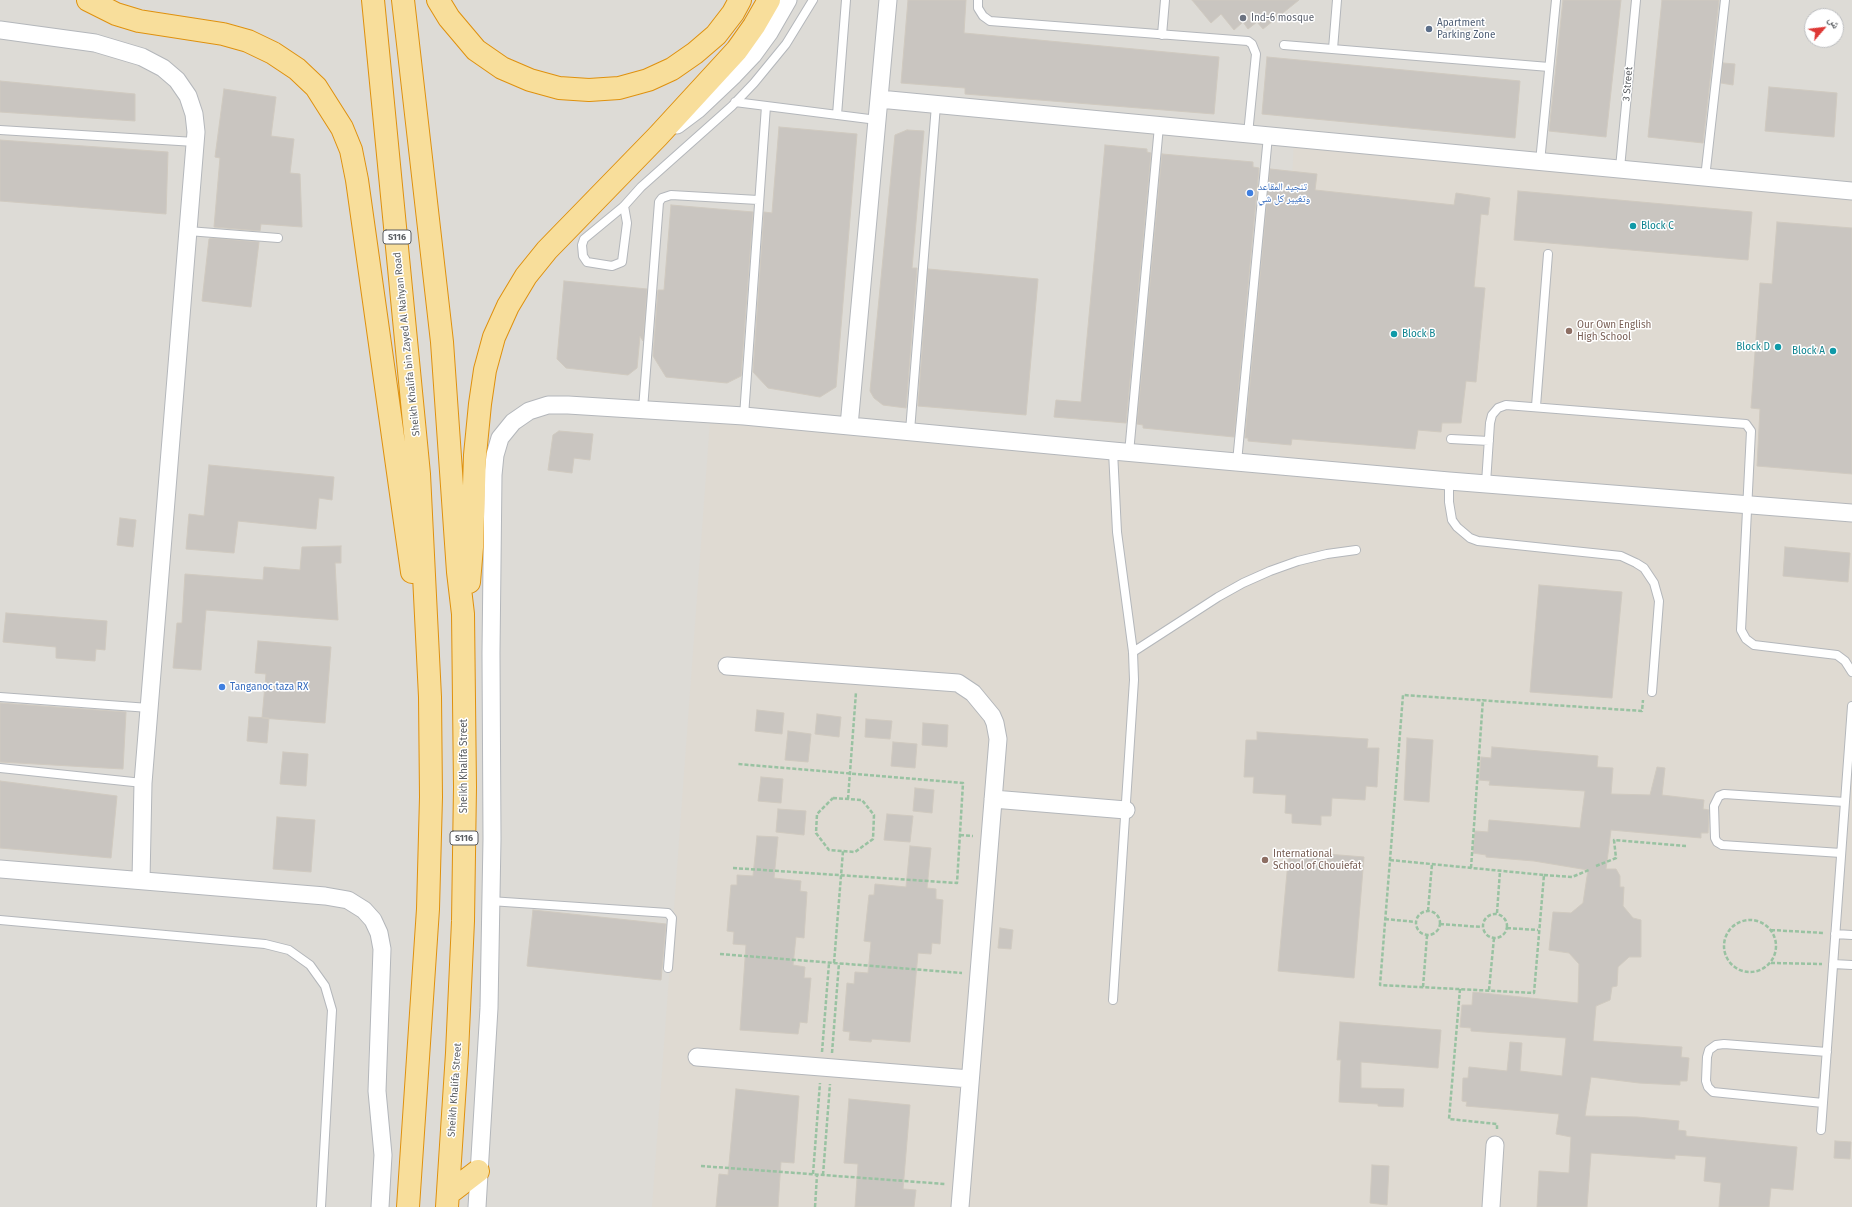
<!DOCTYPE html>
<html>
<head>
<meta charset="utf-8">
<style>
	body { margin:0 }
	#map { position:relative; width:1852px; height:1207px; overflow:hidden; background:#ece9e1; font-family:"Fira Sans","Noto Naskh Arabic",sans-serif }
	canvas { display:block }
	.north { position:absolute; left:1804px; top:8px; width:40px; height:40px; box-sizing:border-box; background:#fff; border:1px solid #bdbec0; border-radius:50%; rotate:62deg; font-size:11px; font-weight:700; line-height:16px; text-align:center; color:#5a5d61 }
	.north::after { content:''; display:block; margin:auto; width:14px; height:18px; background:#de3835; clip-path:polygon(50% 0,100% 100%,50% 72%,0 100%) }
</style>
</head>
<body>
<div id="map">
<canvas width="1852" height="1207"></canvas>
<div class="north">ش</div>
</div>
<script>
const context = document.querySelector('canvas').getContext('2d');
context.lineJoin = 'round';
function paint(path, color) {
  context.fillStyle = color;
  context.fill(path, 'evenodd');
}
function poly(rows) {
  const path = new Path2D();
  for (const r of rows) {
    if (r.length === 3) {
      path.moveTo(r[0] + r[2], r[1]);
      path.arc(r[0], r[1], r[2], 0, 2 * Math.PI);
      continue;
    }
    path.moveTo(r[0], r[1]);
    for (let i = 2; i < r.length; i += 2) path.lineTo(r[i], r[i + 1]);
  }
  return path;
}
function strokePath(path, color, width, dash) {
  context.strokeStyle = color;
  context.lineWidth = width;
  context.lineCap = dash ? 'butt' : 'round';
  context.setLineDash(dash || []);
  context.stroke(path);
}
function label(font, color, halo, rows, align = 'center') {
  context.font = font + ' "Fira Sans","Noto Naskh Arabic",sans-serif';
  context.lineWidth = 3;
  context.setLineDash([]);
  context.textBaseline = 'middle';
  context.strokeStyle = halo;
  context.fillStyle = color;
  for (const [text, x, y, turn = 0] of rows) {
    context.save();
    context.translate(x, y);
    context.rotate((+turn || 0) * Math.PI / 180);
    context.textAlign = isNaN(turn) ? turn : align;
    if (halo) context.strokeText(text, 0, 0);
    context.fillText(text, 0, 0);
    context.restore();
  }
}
paint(poly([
	[0,0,1852,0,1852,1207,0,1207],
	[1812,16,1836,16,1836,40,1812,40]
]), '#dddbd6');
paint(poly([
	[1294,138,1852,191,1852,1207,652,1207,710,421,1279,470]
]), '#dfdad2');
const building = poly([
	[908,0,966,0,964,33,1219,57,1214,114,965,94,965,88,901,83,908,0],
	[1192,0,1299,0,1263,29,1257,22,1248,29,1243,22,1234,30,1221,14,1211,23,1192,0],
	[1563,0,1621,0,1606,137,1549,131,1563,0],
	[1662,0,1719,0,1703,143,1648,137,1662,0],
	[1267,57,1520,81,1515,138,1262,114,1267,57],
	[1723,63,1735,64,1733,85,1721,83,1723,63],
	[0,81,135,94,135,121,0,112,0,81],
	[1769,87,1837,93,1834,137,1765,131,1769,87],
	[224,89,276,97,271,136,294,139,290,173,300,174,302,227,261,224,260,231,214,227,220,158,215,157,224,89],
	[779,127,857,134,836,387,820,397,768,388,753,372,764,212,772,213,779,127],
	[907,130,924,131,912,268,917,268,906,408,883,405,874,398,870,391,895,135,907,130],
	[0,140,168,152,166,214,0,201,0,140],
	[1105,145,1147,149,1147,152,1151,153,1126,423,1054,417,1056,400,1081,402,1105,145],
	[1162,154,1253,162,1253,167,1259,168,1234,437,1143,428,1143,425,1137,424,1162,154],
	[1270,169,1317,174,1315,190,1454,205,1456,193,1490,198,1488,215,1481,214,1474,287,1485,288,1476,382,1466,381,1461,423,1442,423,1441,432,1418,430,1415,449,1292,439,1291,445,1248,441,1248,438,1245,438,1270,169],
	[1518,191,1752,212,1748,260,1514,240,1518,191],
	[671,205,753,212,741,376,727,383,666,377,653,356,658,290,664,290,671,205],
	[1777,222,1852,228,1852,474,1757,466,1760,409,1751,408,1760,283,1772,284,1777,222],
	[213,238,259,242,251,307,202,301,209,239,213,238],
	[928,269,1038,279,1026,415,918,406,928,269],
	[564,281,647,289,643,341,640,336,637,368,628,375,566,368,557,359,564,281],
	[559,431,593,434,590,460,574,458,572,473,548,470,553,435,559,431],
	[209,465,334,477,332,500,319,498,316,529,238,521,234,553,186,549,189,514,204,516,209,465],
	[120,518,136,520,133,547,117,545,120,518],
	[341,546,341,563,335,563,338,620,206,610,201,670,173,668,177,623,182,623,185,574,263,580,264,567,300,570,302,547,341,546],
	[1785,547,1850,553,1848,582,1783,576,1785,547],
	[1539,585,1622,592,1612,698,1530,692,1539,585],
	[6,613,107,621,105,650,96,649,95,661,56,658,56,647,3,642,6,613],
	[258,641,331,647,325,723,262,718,266,674,255,673,258,641],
	[0,703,126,712,123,769,0,762,0,703],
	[757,710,784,713,782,734,755,731,757,710],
	[817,714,841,717,839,737,815,734,817,714],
	[249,717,269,718,267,743,247,741,249,717],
	[866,719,892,721,890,739,865,737,866,719],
	[923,723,948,725,947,747,922,745,923,723],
	[788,731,811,734,808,762,785,760,788,731],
	[1257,732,1368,739,1367,748,1379,748,1377,787,1366,786,1365,800,1332,798,1331,816,1321,816,1321,825,1292,823,1292,814,1285,813,1286,795,1253,793,1254,777,1244,777,1246,740,1257,740,1257,732],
	[1407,738,1433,740,1429,802,1404,800,1407,738],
	[893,742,917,744,915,768,891,766,893,742],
	[1492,747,1598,756,1597,767,1613,768,1611,794,1650,795,1657,767,1665,768,1662,795,1704,800,1703,809,1709,810,1708,833,1701,833,1701,838,1611,830,1606,869,1616,869,1620,876,1620,887,1624,887,1623,906,1633,918,1641,920,1641,957,1629,957,1618,967,1617,986,1612,987,1610,1000,1596,1006,1593,1041,1682,1047,1681,1057,1689,1058,1687,1081,1680,1081,1680,1085,1639,1083,1591,1077,1585,1116,1637,1117,1679,1121,1678,1130,1686,1131,1686,1136,1797,1147,1793,1190,1771,1188,1769,1207,1719,1207,1721,1183,1704,1181,1706,1157,1675,1155,1675,1159,1591,1153,1587,1207,1537,1207,1539,1171,1569,1173,1571,1137,1556,1134,1559,1114,1466,1106,1467,1102,1462,1101,1463,1078,1468,1078,1469,1067,1507,1071,1510,1042,1522,1043,1520,1071,1562,1076,1566,1038,1471,1031,1471,1028,1460,1027,1462,1005,1472,1005,1473,992,1578,1003,1579,964,1569,953,1549,950,1553,912,1571,913,1583,903,1588,870,1534,861,1486,857,1486,855,1473,853,1475,831,1488,832,1489,820,1580,828,1585,791,1489,785,1490,781,1479,780,1481,757,1491,758,1492,747],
	[283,752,308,754,306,786,280,784,283,752],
	[761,777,783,779,781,803,758,801,761,777],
	[0,781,117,796,111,858,0,848,0,781],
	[915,788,934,790,932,813,913,811,915,788],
	[778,809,806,811,804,835,776,832,778,809],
	[887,814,913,816,910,842,884,840,887,814],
	[277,817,315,820,311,872,273,869,277,817],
	[757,836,778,837,774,878,801,881,800,891,807,892,804,938,796,937,793,965,805,967,804,978,811,978,807,1023,800,1022,798,1034,740,1030,746,945,733,944,734,932,727,931,731,885,737,885,737,875,753,876,757,836],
	[910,846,931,848,927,888,936,889,936,899,943,900,940,944,932,943,931,954,918,953,910,1042,872,1039,871,1042,849,1040,850,1032,843,1031,847,983,854,984,855,972,868,973,871,942,864,941,869,895,874,895,875,884,906,887,910,846],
	[1289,851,1364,857,1354,978,1278,971,1289,851],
	[533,910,666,924,661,980,527,966,533,910],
	[1000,928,1013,930,1011,949,998,948,1000,928],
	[1340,1022,1441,1030,1438,1068,1361,1062,1361,1088,1404,1089,1403,1107,1378,1106,1378,1104,1339,1102,1341,1060,1337,1060,1340,1022],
	[736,1089,799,1096,794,1163,781,1162,778,1207,716,1207,719,1174,728,1175,736,1089],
	[849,1099,910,1105,903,1189,916,1190,914,1207,855,1207,858,1164,844,1163,849,1099],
	[1835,1141,1851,1142,1850,1159,1834,1158,1835,1141],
	[1372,1165,1389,1166,1387,1205,1370,1203,1372,1165]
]);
paint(building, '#c9c5c0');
strokePath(building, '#d0cac0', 1);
const service = poly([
	[978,0,978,8,983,16,990,21,1248,41,1252,44,1256,54,1248,134],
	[1162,35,1165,0],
	[1284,45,1549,67],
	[1333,49,1337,0],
	[735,102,877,120],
	[837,115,846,0],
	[0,130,195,142],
	[1540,162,1556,0],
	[1620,168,1636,0],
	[1705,178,1725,0],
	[624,206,641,187,732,106,754,83,786,44,813,0],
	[624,206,627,223,622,262,612,266,587,262,583,256,582,245,584,239,624,206],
	[188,231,278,238],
	[1536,406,1548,254],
	[643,409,659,202,662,198,671,195,758,200],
	[744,416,766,106],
	[910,431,936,105],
	[1451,439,1489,441],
	[1129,453,1159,126],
	[1237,462,1268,136],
	[1449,481,1449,502,1452,520,1457,527,1470,538,1478,541,1621,556,1636,563,1644,568,1654,583,1659,601,1652,692],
	[1486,483,1490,423,1492,415,1498,408,1506,405,1746,424,1751,431,1741,630,1746,639,1754,645,1837,655,1845,661,1852,672],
	[1133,652,1218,597,1243,583,1270,571,1298,561,1327,554,1356,550],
	[0,697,149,708],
	[0,768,143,783],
	[1841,853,1722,845,1717,842,1715,838,1714,806,1719,796,1724,794,1845,802],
	[490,901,668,913,672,918,668,968],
	[0,920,265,944,289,950,310,965,325,986,332,1010,321,1207],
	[1835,934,1852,935],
	[1833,964,1852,965],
	[1113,1000,1134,680,1133,652,1117,532,1113,451],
	[1823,1103,1713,1092,1708,1087,1706,1081,1707,1057,1709,1050,1716,1045,1724,1044,1827,1052],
	[1821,1130,1852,706]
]);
const minor = poly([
	[0,30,95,43,142,57,163,68,177,80,188,96,194,114,196,132,143,783,141,880],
	[879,99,1852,191],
	[677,125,697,110,734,75,753,55,769,33,788,0],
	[849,426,888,0],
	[727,666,958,683,973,693,992,716,995,723,998,739,960,1207],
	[993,799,1126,810],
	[0,869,325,896,348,900,364,910,373,920,379,933,382,949,377,1091,383,1155,380,1207],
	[697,1057,970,1079],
	[477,1207,489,1008,492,839,491,653,493,475,495,455,500,438,513,422,529,411,548,405,568,405,744,416,1113,451,1449,481,1852,513],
	[1491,1207,1495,1145]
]);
const trunk = poly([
	[88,0,116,14,139,21,223,34,248,41,273,53,297,69,316,87,342,128,351,150,357,180,412,572],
	[373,0,419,474,430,697,431,797,428,909,408,1207],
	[403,0,442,342,458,572,463,614,465,787,463,921,457,1053,447,1207],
	[438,0,449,18,476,50,502,68,530,80,559,88,589,90,619,88,648,80,672,69,695,53,716,35,733,13,740,0],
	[469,582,472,547,475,455,480,404,485,370,494,337,508,306,526,276,547,250,658,136,737,50,754,26,769,0],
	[448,1194,478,1171]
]);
strokePath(service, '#b4b7bb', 10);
strokePath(minor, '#b4b7bb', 19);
strokePath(trunk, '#df910e', 24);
strokePath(poly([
	[833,798,862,800,874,815,873,839,855,852,829,850,816,833,817,814,833,798],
	[848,799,856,692],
	[960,835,973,836],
	[1390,860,1544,875,1534,993,1380,985,1390,860,1403,695,1642,711,1643,700],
	[1596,866,1616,858,1614,840,1686,846],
	[733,868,957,883,963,783,738,764],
	[1471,868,1483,699],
	[1544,875,1572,877,1589,870],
	[1428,923,12],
	[1428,911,1432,864],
	[1497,913,1500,871],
	[1495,926,12],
	[1385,919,1416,922],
	[1750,946,26],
	[1440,924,1482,927],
	[1507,928,1538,930],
	[1771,930,1824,933],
	[720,954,962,973],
	[834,963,843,851],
	[1771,963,1822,964],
	[1423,987,1427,936],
	[1460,989,1449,1119,1497,1124,1497,1129],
	[1489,990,1494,938],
	[822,1052,829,963],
	[832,1053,839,963],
	[701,1166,945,1184],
	[813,1174,820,1083],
	[823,1175,830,1084],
	[815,1207,817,1175]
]), '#99c2a2', 2.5, [4, 2]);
strokePath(service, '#fff', 8);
strokePath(minor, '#fff', 17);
strokePath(trunk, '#f8de9b', 22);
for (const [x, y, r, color] of [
	[1243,18,4,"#6b7280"],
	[1429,29,4,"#5c6f8a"],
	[1250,193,4,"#3f7fe0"],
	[1633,226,4,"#0f9aa8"],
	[1569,331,4,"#8d6e63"],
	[1394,334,4,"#0f9aa8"],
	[1778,347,4,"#0f9aa8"],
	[1833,351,4,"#0f9aa8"],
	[222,687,4,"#3f7fe0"],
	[1265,860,4,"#8d6e63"]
]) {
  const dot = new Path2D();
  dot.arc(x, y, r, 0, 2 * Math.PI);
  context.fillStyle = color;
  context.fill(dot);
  strokePath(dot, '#fff', 1.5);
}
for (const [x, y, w] of [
	[397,237,28],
	[464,838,28]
]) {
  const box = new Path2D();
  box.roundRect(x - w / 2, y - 7, w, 14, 3);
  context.fillStyle = '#fff';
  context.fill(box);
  strokePath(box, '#5a5d61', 1);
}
label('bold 9px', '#5a5d61', null, [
	["S116",397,237],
	["S116",464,838]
]);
label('10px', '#5b616d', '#fff', [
	["Ind-6 mosque",1251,18]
], 'left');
label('10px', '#4e5e75', '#fff', [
	["Apartment",1437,23],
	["Parking Zone",1437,35]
], 'left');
label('10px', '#5a5d61', '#fff', [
	["3 Street",1628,84,-85],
	["Sheikh Khalifa bin Zayed Al Nahyan Road",407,344,-96],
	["Sheikh Khalifa Street",464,766,-90],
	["Sheikh Khalifa Street",455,1090,-86]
]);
label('10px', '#366cbe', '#fff', [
	["تنجيد المقاعد",1258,187],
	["وتغيير كل شي",1258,199],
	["Tanganoc taza RX",230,687]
], 'left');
label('10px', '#0d838f', '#fff', [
	["Block C",1641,226],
	["Block B",1402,334],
	["Block D",1770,347,"right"],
	["Block A",1825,351,"right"]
], 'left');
label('10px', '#785e54', '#fff', [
	["Our Own English",1577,325],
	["High School",1577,337],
	["International",1273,854],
	["School of Chouiefat",1273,866]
], 'left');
</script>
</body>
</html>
